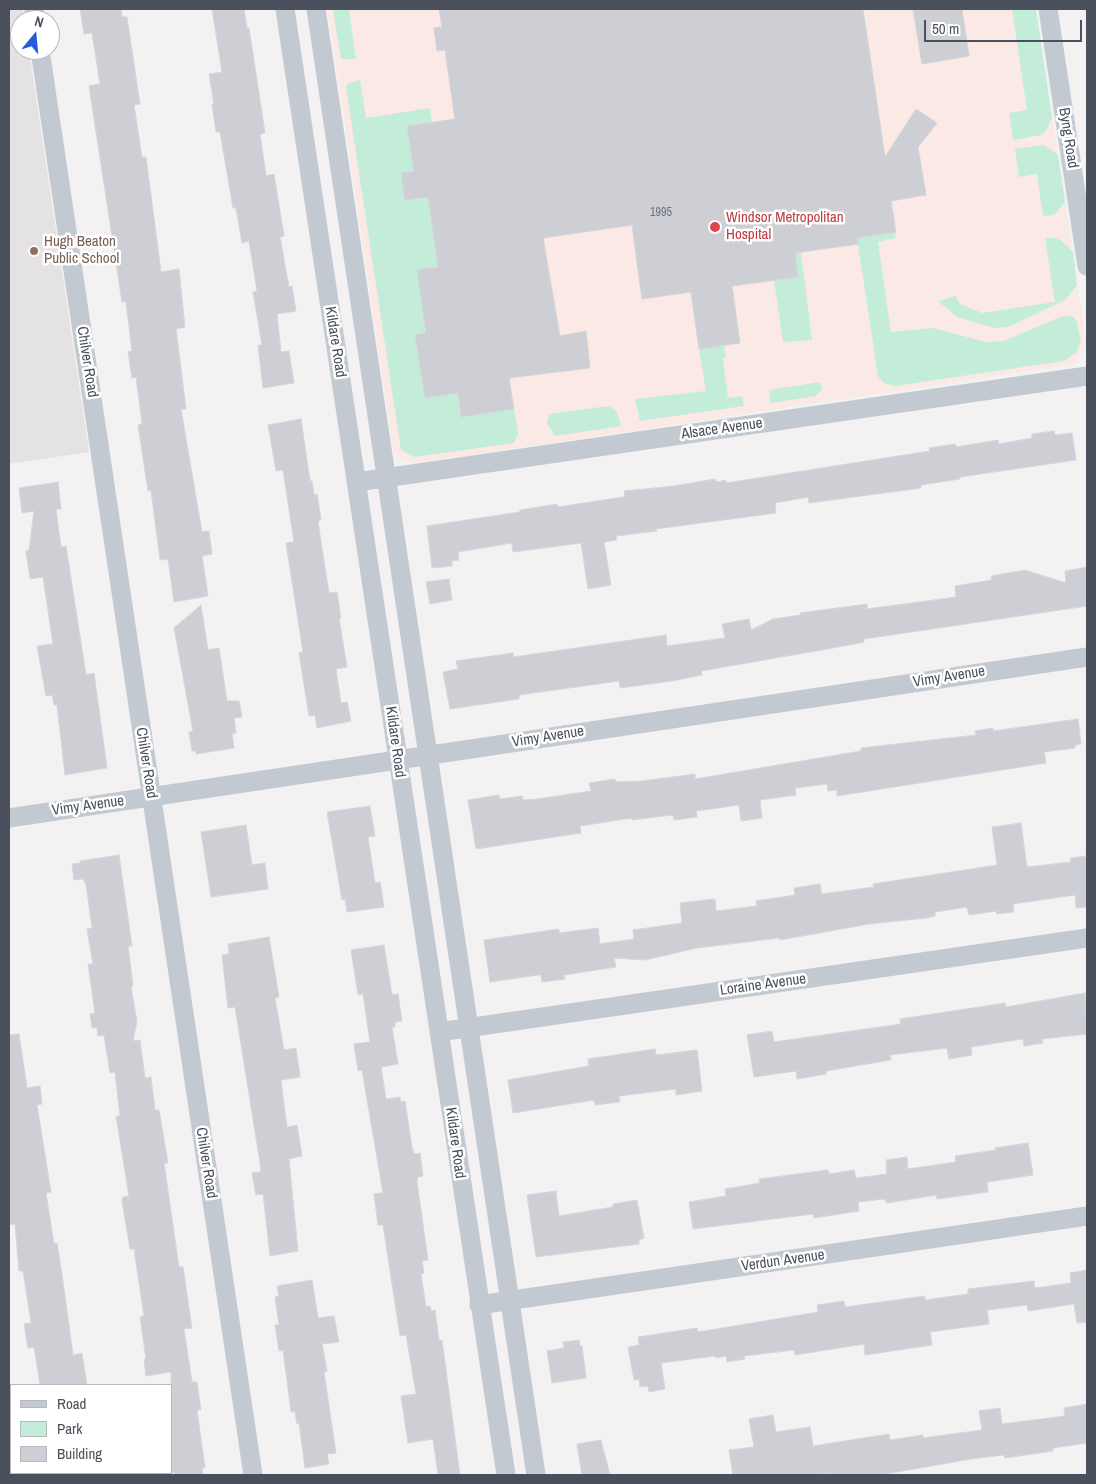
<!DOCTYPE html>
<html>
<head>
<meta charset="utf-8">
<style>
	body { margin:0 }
	#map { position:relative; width:1096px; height:1484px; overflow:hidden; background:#f3f1f1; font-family:"Archivo Narrow",sans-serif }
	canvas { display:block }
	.frame { position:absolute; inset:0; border:10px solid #4a515d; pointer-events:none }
	.legend { position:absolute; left:10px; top:1384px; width:162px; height:90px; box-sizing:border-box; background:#fff; border:1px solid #b7b9be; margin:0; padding:6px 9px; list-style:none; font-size:15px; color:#4a515d }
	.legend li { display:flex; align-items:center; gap:10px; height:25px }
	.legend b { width:25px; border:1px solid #b7b9be }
	.north { position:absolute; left:10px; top:10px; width:50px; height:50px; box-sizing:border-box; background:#fff; border:1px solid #b7b9be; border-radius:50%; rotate:17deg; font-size:14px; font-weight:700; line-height:20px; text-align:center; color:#4a515d }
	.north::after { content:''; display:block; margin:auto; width:18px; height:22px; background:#275cd7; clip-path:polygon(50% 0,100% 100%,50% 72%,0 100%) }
	.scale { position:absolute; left:924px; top:20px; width:158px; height:22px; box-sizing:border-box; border:2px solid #4a515d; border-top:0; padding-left:6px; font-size:15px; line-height:18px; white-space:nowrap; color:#4a515d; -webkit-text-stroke:4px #fff; paint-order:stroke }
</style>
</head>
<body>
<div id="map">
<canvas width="1096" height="1484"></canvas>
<div class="frame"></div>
<ul class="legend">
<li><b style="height:6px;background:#c2c9d1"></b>Road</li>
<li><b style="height:14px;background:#c3edd9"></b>Park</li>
<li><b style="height:14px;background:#cecfd5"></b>Building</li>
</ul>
<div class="north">N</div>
<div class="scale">50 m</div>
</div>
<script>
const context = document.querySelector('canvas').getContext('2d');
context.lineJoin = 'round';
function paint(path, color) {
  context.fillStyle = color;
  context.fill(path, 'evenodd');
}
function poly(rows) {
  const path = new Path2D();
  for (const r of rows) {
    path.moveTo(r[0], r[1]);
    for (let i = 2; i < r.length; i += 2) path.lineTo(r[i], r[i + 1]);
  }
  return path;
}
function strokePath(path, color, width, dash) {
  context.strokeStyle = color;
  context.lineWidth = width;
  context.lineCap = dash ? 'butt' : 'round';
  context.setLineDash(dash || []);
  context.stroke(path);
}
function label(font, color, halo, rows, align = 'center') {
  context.font = font + ' "Archivo Narrow",sans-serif';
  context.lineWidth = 5;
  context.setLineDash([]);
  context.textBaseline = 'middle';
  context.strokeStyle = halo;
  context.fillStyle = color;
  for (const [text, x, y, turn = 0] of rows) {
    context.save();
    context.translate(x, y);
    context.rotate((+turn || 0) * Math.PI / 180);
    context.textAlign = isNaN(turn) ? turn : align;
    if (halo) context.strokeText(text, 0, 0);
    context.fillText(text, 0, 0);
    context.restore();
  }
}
paint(poly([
	[9,9,23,9,25,20,20,20,20,50,29,50,89,452,9,464]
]), '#e4e2e2');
paint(poly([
	[328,9,1036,9,1086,344,1074,364,413,464,394,454]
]), '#fae9e4');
paint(poly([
	[333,9,349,9,356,59,341,59],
	[1012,9,1036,9,1052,118,1046,131,1041,135,1013,140,1009,113,1027,110],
	[360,80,366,118,430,108,432,122,408,126,414,171,401,173,405,200,428,197,438,267,417,270,424,318,446,330,416,335,425,398,458,393,461,416,514,409,518,434,514,443,414,457,401,450,346,87,349,83],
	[1044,145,1058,155,1065,202,1054,215,1043,216,1037,174,1019,177,1015,149],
	[896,232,895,238,878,242,891,332,933,328,986,342,1004,341,1060,317,1072,316,1077,321,1081,342,1076,353,1064,361,894,386,884,383,878,376,857,238],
	[1045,238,1055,238,1062,241,1073,252,1077,285,1065,300,1008,327,995,328,957,317,938,301,956,296,960,304,982,313,1055,302],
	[801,252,812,340,783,342,774,280,798,277,795,253],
	[724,345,726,357,723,359,728,398,742,396,744,406,640,421,635,399,706,391,699,349],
	[820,382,822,389,816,396,771,403,769,390],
	[609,406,617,412,621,426,555,436,547,423,549,414]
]), '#c3edd9');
const building = poly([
	[80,9,121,9,122,17,127,17,140,104,134,105,142,157,146,157,161,272,179,269,185,327,176,329,186,409,181,409,202,532,209,531,212,554,202,556,208,596,174,602,168,559,160,560,151,490,148,491,138,425,142,424,136,377,132,378,128,352,132,351,126,302,122,302,89,86,100,84,92,33,84,34,80,9],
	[212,9,244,9,247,28,249,28,265,133,260,134,266,176,274,174,284,236,280,237,289,287,292,286,296,311,277,314,281,352,289,351,294,383,263,388,258,345,262,345,253,292,257,291,249,241,242,243,236,208,233,208,220,132,216,132,212,104,214,104,209,74,222,72,212,9],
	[439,9,863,9,885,157,916,109,937,123,918,147,926,195,891,201,896,232,857,238,858,244,795,253,798,277,732,286,740,343,699,349,691,292,642,299,632,225,543,238,560,336,586,331,590,368,509,378,514,409,461,417,458,393,425,398,415,335,426,333,417,270,438,267,428,197,405,200,401,173,414,171,407,126,455,119,445,50,437,51,434,28,442,27,439,9],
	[913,9,962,9,969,56,922,64,913,9],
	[301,419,310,481,312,481,314,495,317,494,321,519,318,522,329,593,337,592,341,618,339,618,347,667,336,669,341,703,347,702,351,721,317,728,315,715,309,716,299,653,303,652,286,543,294,542,283,470,276,471,268,425,301,419],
	[1054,431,1055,435,1072,433,1076,460,960,477,960,479,921,485,921,488,861,496,809,503,808,497,775,503,776,513,656,529,657,531,616,536,617,540,604,542,611,585,588,589,581,543,513,552,512,543,458,552,459,560,452,561,452,566,432,568,427,526,520,512,520,510,557,504,558,507,623,497,625,496,624,491,674,486,715,479,716,482,726,480,726,483,930,451,929,448,955,444,956,447,998,440,999,444,1032,438,1032,434,1054,431],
	[58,482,61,509,56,509,61,547,66,546,86,675,94,673,107,768,65,775,57,705,54,705,52,695,46,696,37,646,53,644,43,577,30,579,26,551,29,550,34,511,22,513,19,488,58,482],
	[1087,567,1087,606,864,639,864,642,833,648,701,671,702,675,672,681,620,688,619,681,519,695,519,699,450,709,443,672,458,669,456,661,513,653,513,657,666,635,667,646,725,638,722,624,749,619,751,630,773,619,801,615,800,613,867,604,867,609,956,597,955,586,992,580,991,576,1025,570,1066,583,1065,571,1087,567],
	[449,579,452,600,430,604,426,582,449,579],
	[201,605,208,650,219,648,227,701,239,701,242,717,234,718,236,733,232,734,234,748,196,754,196,751,192,751,189,732,193,731,174,628,201,605],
	[1078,719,1081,744,1075,745,1075,748,1044,752,1046,763,837,796,837,790,828,791,827,784,795,788,796,795,760,800,762,818,741,821,739,805,696,811,697,817,674,820,673,815,632,820,632,818,580,826,581,833,476,849,468,800,499,795,500,799,522,796,523,800,537,799,591,791,589,783,615,779,616,782,642,781,695,774,695,779,861,751,861,748,976,735,975,731,993,728,993,731,1078,719],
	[370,806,375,836,368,837,375,883,380,882,384,907,347,912,345,899,342,900,327,812,370,806],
	[1021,823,1027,867,1071,862,1070,858,1087,856,1087,907,1076,908,1075,895,1013,904,1014,912,997,914,996,911,969,915,967,907,935,912,935,916,926,918,869,924,780,940,779,938,697,948,645,960,614,958,616,967,564,975,565,979,542,982,541,975,538,975,490,982,484,940,559,929,559,933,598,928,600,944,634,939,633,930,682,923,680,903,715,899,716,911,757,906,756,901,795,895,794,888,820,884,822,894,874,887,873,884,997,865,992,827,1021,823],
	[246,825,252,865,265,863,268,889,211,897,201,832,246,825],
	[119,855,132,946,128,946,133,986,131,987,137,1021,133,1041,140,1040,145,1078,151,1077,155,1110,159,1110,168,1163,164,1163,179,1267,183,1267,192,1328,184,1329,192,1382,197,1382,201,1410,197,1410,205,1468,202,1468,203,1475,175,1475,174,1472,171,1473,171,1372,146,1376,144,1359,146,1359,140,1317,144,1316,134,1249,130,1249,122,1201,123,1197,129,1196,116,1116,120,1116,115,1072,110,1073,104,1035,98,1036,97,1028,92,1028,90,1014,95,1013,88,964,93,964,87,929,92,928,86,885,83,879,74,880,72,864,80,863,80,861,119,855],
	[269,937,279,997,275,998,284,1050,296,1048,300,1077,281,1080,287,1127,297,1125,302,1156,289,1159,298,1251,270,1256,263,1194,256,1195,252,1173,260,1172,261,1169,235,1007,228,1008,222,955,229,954,228,944,269,937],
	[384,945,392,995,398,994,402,1021,395,1022,395,1027,392,1027,398,1064,381,1067,386,1099,400,1097,401,1102,405,1101,412,1147,414,1154,420,1153,423,1176,418,1177,417,1182,428,1260,422,1261,424,1273,421,1274,426,1307,430,1306,431,1311,435,1310,439,1341,442,1340,460,1475,438,1475,433,1439,408,1443,401,1396,416,1394,406,1335,400,1336,383,1225,378,1225,374,1194,383,1193,362,1070,358,1071,354,1044,370,1042,363,994,358,995,351,950,384,945],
	[1085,993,1087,1034,1042,1039,1043,1043,1024,1046,1023,1039,971,1047,972,1055,949,1059,947,1048,890,1055,891,1060,826,1071,826,1074,797,1079,796,1071,754,1077,747,1035,772,1031,774,1042,901,1024,900,1019,1005,1003,1006,1007,1085,993],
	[19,1034,27,1088,40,1086,42,1104,37,1105,51,1192,46,1193,54,1244,57,1243,63,1281,73,1355,82,1353,87,1385,40,1385,34,1347,28,1348,24,1324,31,1323,23,1271,19,1271,15,1224,9,1225,9,1035,19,1034],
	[655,1049,656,1055,697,1050,702,1091,676,1095,676,1089,619,1096,620,1102,595,1105,594,1100,513,1113,508,1080,589,1066,588,1059,655,1049],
	[1028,1143,1033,1175,987,1182,988,1192,937,1199,936,1195,887,1203,884,1199,858,1202,859,1211,814,1218,813,1214,693,1229,689,1202,726,1196,725,1189,760,1183,759,1179,828,1170,829,1174,854,1170,856,1178,887,1174,886,1160,907,1157,908,1169,956,1162,955,1156,996,1150,995,1148,1028,1143],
	[556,1191,559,1216,613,1207,613,1204,637,1200,644,1238,639,1240,639,1244,536,1257,527,1195,556,1191],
	[1087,1270,1087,1322,1077,1323,1074,1304,1028,1311,1027,1305,987,1310,989,1324,930,1332,932,1345,865,1355,864,1344,795,1355,794,1350,744,1356,745,1359,727,1362,726,1356,716,1358,715,1356,661,1363,665,1389,649,1392,648,1386,640,1387,639,1379,634,1380,628,1347,639,1345,638,1337,697,1328,698,1332,818,1312,817,1305,844,1301,845,1307,925,1296,925,1300,968,1294,968,1289,1034,1281,1035,1288,1071,1283,1070,1273,1087,1270],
	[312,1280,318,1318,334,1316,339,1342,322,1344,327,1371,324,1372,336,1453,327,1454,329,1464,305,1468,299,1423,297,1424,295,1412,291,1412,283,1350,279,1351,275,1325,279,1325,275,1297,279,1296,277,1286,312,1280],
	[579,1340,580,1346,582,1346,586,1378,552,1383,547,1351,564,1348,563,1342,579,1340],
	[1087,1404,1087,1443,1053,1448,1053,1451,1005,1458,1004,1455,971,1459,880,1475,830,1475,829,1473,811,1475,733,1475,729,1450,754,1447,749,1419,773,1415,776,1432,810,1427,813,1446,889,1434,890,1440,923,1435,923,1438,982,1430,979,1411,1000,1408,1002,1424,1065,1416,1064,1408,1087,1404],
	[601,1440,610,1475,582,1475,577,1444,601,1440]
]);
paint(building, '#cecfd5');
strokePath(building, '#d5d6db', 1);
strokePath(poly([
	[34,9,35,20],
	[285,9,506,1475],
	[316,9,536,1475],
	[1048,9,1087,266],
	[40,50,253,1475],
	[357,482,1087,376],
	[9,818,1087,657],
	[439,1032,1087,938],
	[479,1305,1087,1216]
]), '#c2c9d1', 19);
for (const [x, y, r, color] of [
	[715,227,6,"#e0444e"],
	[34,251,5,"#8d6e63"]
]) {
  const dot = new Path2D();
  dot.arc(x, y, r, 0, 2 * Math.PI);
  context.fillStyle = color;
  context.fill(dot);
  strokePath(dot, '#fff', 2);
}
label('12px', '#6b707b', null, [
	["1995",661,213]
]);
label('15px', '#4a515d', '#fff', [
	["Byng Road",1068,138,81],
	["Kildare Road",335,342,81],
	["Chilver Road",87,362,81],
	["Alsace Avenue",722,429,-8],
	["Vimy Avenue",949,677,-9],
	["Vimy Avenue",548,737,-9],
	["Kildare Road",395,742,82],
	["Chilver Road",146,763,81],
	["Vimy Avenue",88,806,-8],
	["Loraine Avenue",763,985,-8],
	["Kildare Road",455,1143,82],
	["Chilver Road",206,1163,81],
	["Verdun Avenue",783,1261,-8]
]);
label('15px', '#be3a42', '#fff', [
	["Windsor Metropolitan",726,218],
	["Hospital",726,235]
], 'left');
label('15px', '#785e54', '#fff', [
	["Hugh Beaton",44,242],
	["Public School",44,259]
], 'left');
</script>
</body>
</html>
